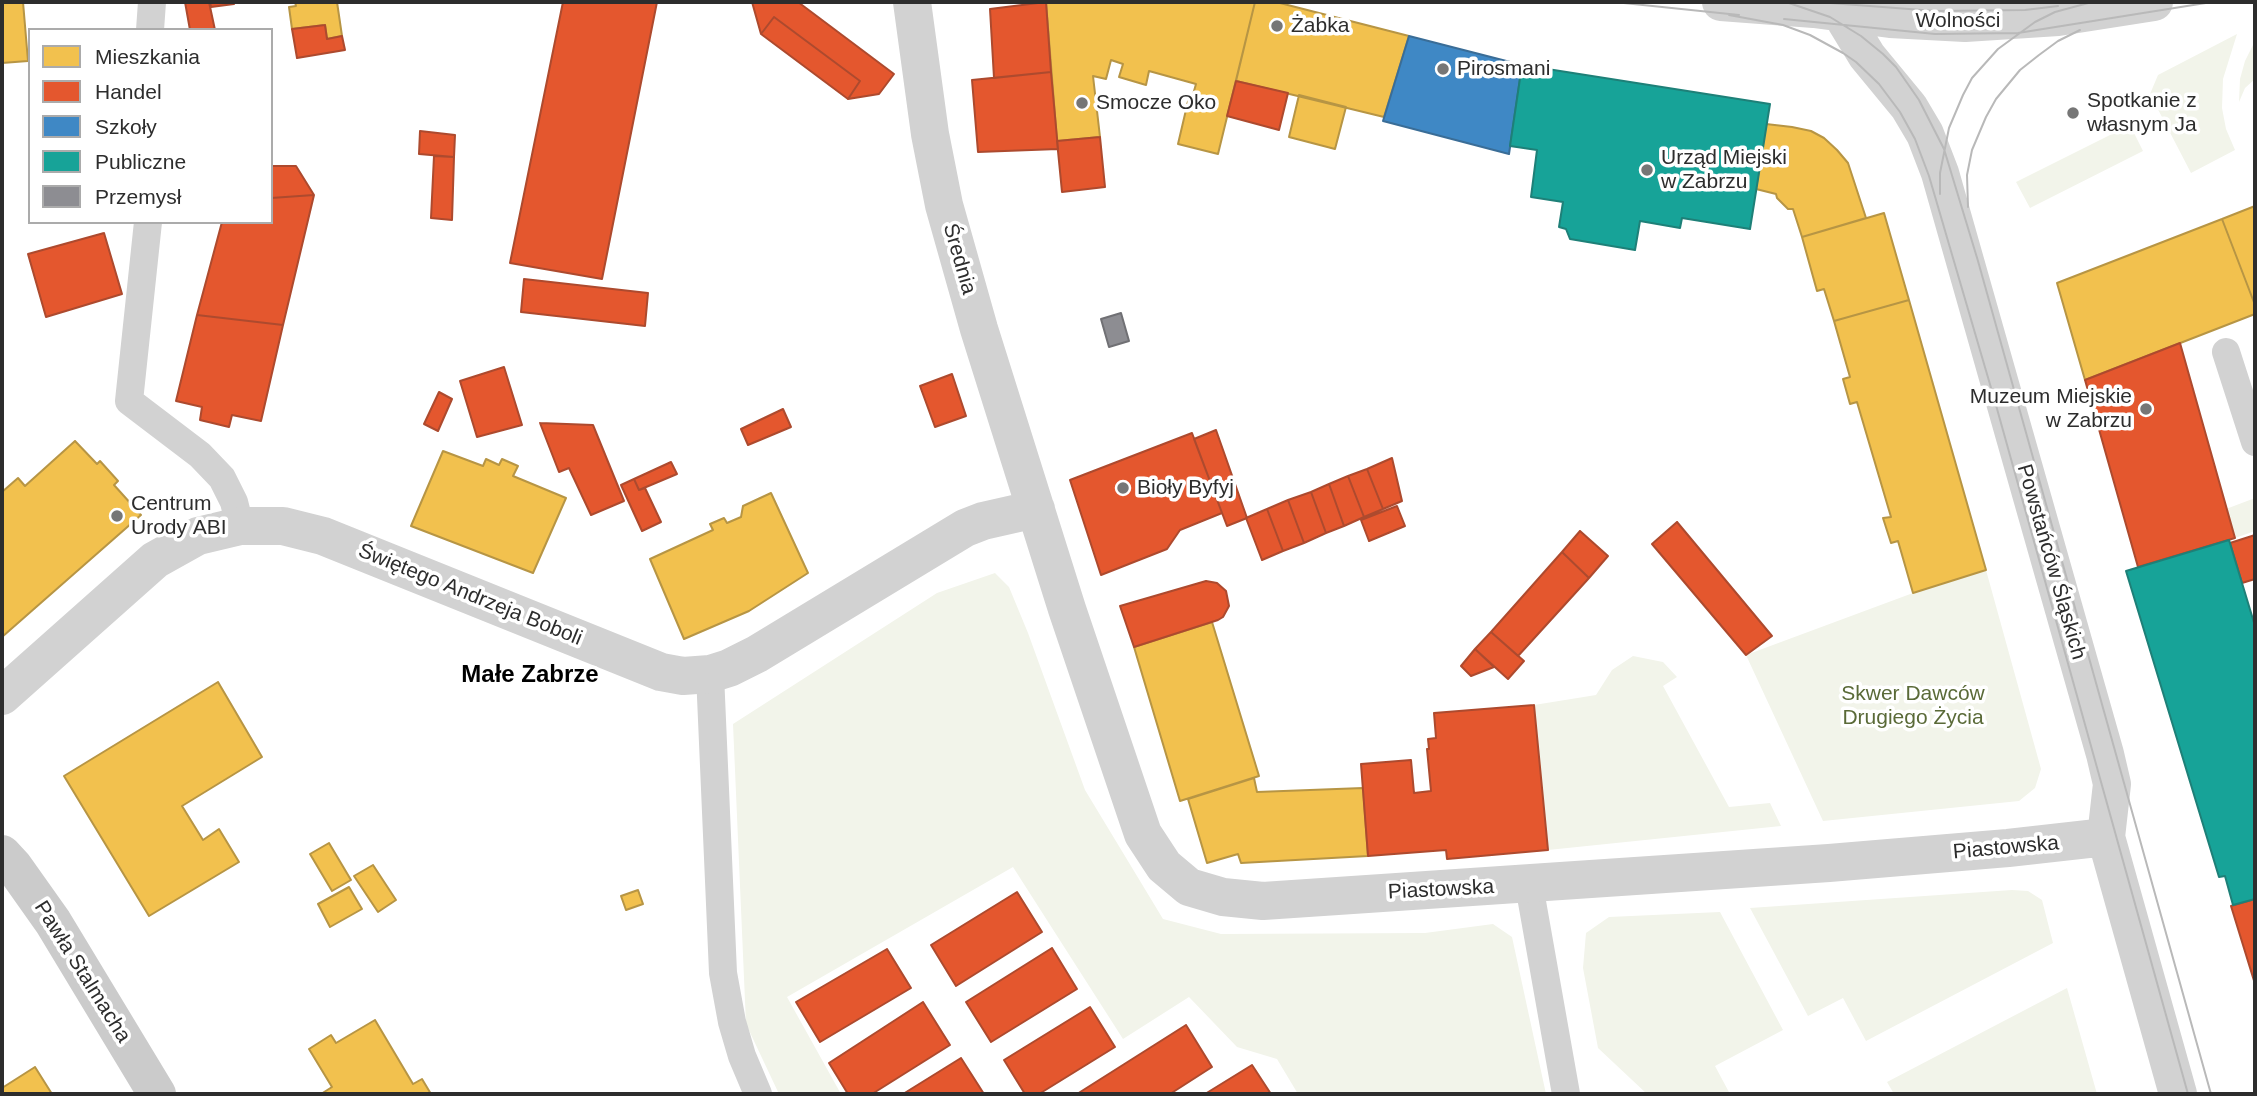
<!DOCTYPE html>
<html>
<head>
<meta charset="utf-8">
<style>
	body { margin:0 }
	#map { position:relative; width:2257px; height:1096px; overflow:hidden; background:#fff; font-family:Helvetica,sans-serif }
	canvas { display:block }
	.frame { position:absolute; inset:0; border:4px solid #2d2d2d; pointer-events:none }
	.legend { position:absolute; left:28px; top:28px; width:245px; height:196px; box-sizing:border-box; background:#fff; border:2px solid #ababab; margin:0; padding:9px 12px; list-style:none; font-size:21px; color:#2d2d2d }
	.legend li { display:flex; align-items:center; gap:14px; height:35px }
	.legend b { width:35px; border:2px solid #ababab }
</style>
</head>
<body>
<div id="map">
<canvas width="2257" height="1096"></canvas>
<div class="frame"></div>
<ul class="legend">
<li><b style="height:19px;background:#f2c14e"></b>Mieszkania</li>
<li><b style="height:19px;background:#e4572e"></b>Handel</li>
<li><b style="height:19px;background:#3f88c5"></b>Szkoły</li>
<li><b style="height:19px;background:#17a398"></b>Publiczne</li>
<li><b style="height:19px;background:#8d8d92"></b>Przemysł</li>
</ul>
</div>
<script>
const context = document.querySelector('canvas').getContext('2d');
context.lineJoin = 'round';
function paint(path, color) {
  context.fillStyle = color;
  context.fill(path, 'evenodd');
}
function poly(rows) {
  const path = new Path2D();
  for (const r of rows) {
    path.moveTo(r[0], r[1]);
    for (let i = 2; i < r.length; i += 2) path.lineTo(r[i], r[i + 1]);
  }
  return path;
}
function strokePath(path, color, width, dash) {
  context.strokeStyle = color;
  context.lineWidth = width;
  context.lineCap = dash ? 'butt' : 'round';
  context.setLineDash(dash || []);
  context.stroke(path);
}
function label(font, color, halo, rows, align = 'center') {
  context.font = font + ' Helvetica,sans-serif';
  context.lineWidth = 7;
  context.setLineDash([]);
  context.textBaseline = 'middle';
  context.strokeStyle = halo;
  context.fillStyle = color;
  for (const [text, x, y, turn = 0] of rows) {
    context.save();
    context.translate(x, y);
    context.rotate((+turn || 0) * Math.PI / 180);
    context.textAlign = isNaN(turn) ? turn : align;
    if (halo) context.strokeText(text, 0, 0);
    context.fillText(text, 0, 0);
    context.restore();
  }
}
paint(poly([
	[2237,34,2223,79,2222,108,2226,129,2235,150,2191,173,2150,94,2158,75],
	[2255,41,2255,79,2245,88,2239,102,2240,79,2245,61],
	[2130,125,2143,151,2030,208,2016,182],
	[2255,498,2255,531,2235,538,2226,509],
	[1986,570,2041,769,2035,788,2019,801,1823,821,1746,655,1913,593],
	[995,573,1009,587,1028,633,1085,790,1163,919,1221,934,1425,933,1493,924,1512,937,1546,1094,1298,1094,1277,1059,1237,1047,1189,997,1123,1039,1013,867,787,997,841,1094,779,1094,746,1024,733,724,937,593],
	[1633,656,1663,662,1677,677,1663,686,1729,807,1770,803,1781,826,1548,850,1534,705,1596,695,1612,670],
	[2012,890,2028,891,2042,900,2053,943,1866,1041,1843,998,1808,1016,1750,908],
	[1720,912,1783,1030,1715,1066,1730,1094,1647,1094,1598,1048,1583,968,1586,933,1609,917],
	[2067,988,2097,1094,1894,1094,1887,1082]
]), '#f2f4ea');
const homes = poly([
	[2,2,23,2,28,61,2,63,2,2],
	[295,2,337,2,342,36,327,39,325,25,292,29,289,7,296,6,295,2],
	[1046,2,1255,2,1218,154,1178,144,1189,97,1192,98,1196,84,1149,71,1146,85,1119,77,1123,64,1111,60,1106,79,1093,76,1100,137,1057,141,1046,2],
	[1255,2,1276,2,1409,36,1384,117,1236,81,1255,2],
	[1299,95,1346,107,1335,149,1289,137,1299,95],
	[1766,124,1792,127,1811,131,1824,138,1837,150,1848,163,1866,218,1802,237,1793,209,1788,209,1777,198,1776,194,1756,189,1766,124],
	[2255,206,2255,305,2222,219,2255,206],
	[1884,213,1909,300,1834,321,1824,289,1817,291,1802,237,1884,213],
	[2222,219,2255,305,2255,314,2085,380,2057,283,2222,219],
	[1909,300,1986,570,1913,593,1898,541,1891,543,1883,518,1891,517,1857,402,1850,404,1843,379,1850,377,1834,321,1909,300],
	[75,441,97,464,100,461,118,481,114,485,141,515,2,637,2,492,18,478,25,486,75,441],
	[443,451,483,466,486,459,499,465,502,459,518,466,513,476,566,498,533,573,411,526,443,451],
	[771,493,808,573,749,611,684,639,650,559,713,530,710,524,724,518,727,523,741,517,743,506,771,493],
	[1212,622,1259,776,1180,801,1134,647,1212,622],
	[218,682,262,757,182,806,203,840,219,829,239,862,149,916,64,776,218,682],
	[1254,778,1257,792,1363,788,1368,856,1241,863,1238,854,1207,863,1188,799,1254,778],
	[329,843,351,880,332,891,310,854,329,843],
	[373,865,396,900,378,912,354,876,373,865],
	[349,887,362,909,330,927,318,904,349,887],
	[638,890,643,904,626,910,621,896,638,890],
	[375,1020,413,1084,422,1079,431,1094,321,1094,332,1087,309,1049,331,1035,336,1043,375,1020],
	[35,1067,52,1094,2,1094,2,1088,35,1067]
]);
paint(homes, '#f2c14e');
strokePath(homes, '#b79544', 2);
const shops = poly([
	[185,2,209,2,215,30,190,30,185,2],
	[210,2,234,2,234,4,211,7,210,2],
	[563,2,657,2,602,279,510,263,563,2],
	[752,2,798,2,894,74,879,94,848,99,860,81,774,17,761,34,752,2],
	[1046,2,1051,72,994,78,990,9,1046,2],
	[774,17,860,81,848,99,761,34,774,17],
	[325,25,327,39,342,36,345,50,297,58,292,29,325,25],
	[1051,72,1058,149,978,152,972,80,1051,72],
	[1236,81,1288,93,1279,130,1227,116,1236,81],
	[420,131,455,135,454,157,419,154,420,131],
	[1100,137,1105,187,1062,192,1057,141,1100,137],
	[434,156,454,157,452,220,431,218,434,156],
	[271,166,296,166,314,195,271,198,271,166],
	[314,195,283,325,197,315,222,222,271,222,271,198,314,195],
	[104,233,122,294,46,317,28,254,104,233],
	[524,279,648,293,645,326,521,312,524,279],
	[197,315,283,325,261,421,232,415,229,427,200,420,202,407,176,401,197,315],
	[2180,343,2235,538,2138,567,2085,380,2180,343],
	[504,367,522,425,477,437,460,381,504,367],
	[952,374,966,416,935,427,920,386,952,374],
	[439,392,452,399,438,431,424,424,439,392],
	[783,409,791,427,748,445,741,429,783,409],
	[540,423,593,425,624,501,591,515,569,468,559,472,540,423],
	[1216,430,1247,518,1227,526,1194,439,1216,430],
	[1192,433,1222,513,1180,530,1167,549,1101,575,1070,480,1192,433],
	[1392,458,1402,501,1383,509,1367,469,1392,458],
	[671,462,677,474,639,490,634,479,671,462],
	[1367,469,1383,509,1364,517,1348,476,1367,469],
	[1348,476,1364,517,1344,526,1329,484,1348,476],
	[634,479,639,490,645,488,661,522,642,531,621,485,634,479],
	[1329,484,1344,526,1326,533,1311,492,1329,484],
	[1311,492,1326,533,1304,543,1288,500,1311,492],
	[1288,500,1304,543,1283,551,1267,509,1288,500],
	[1397,506,1405,526,1369,541,1361,520,1397,506],
	[1267,509,1283,551,1262,560,1246,518,1267,509],
	[1677,522,1772,636,1746,655,1652,544,1677,522],
	[1580,531,1608,556,1589,578,1562,552,1580,531],
	[2255,535,2255,579,2242,583,2230,543,2255,535],
	[1562,552,1589,578,1518,656,1491,632,1562,552],
	[1206,581,1217,583,1226,591,1229,606,1223,617,1218,620,1134,647,1120,606,1206,581],
	[1491,632,1524,661,1508,679,1475,649,1491,632],
	[1475,649,1494,667,1471,676,1461,666,1475,649],
	[1534,705,1548,850,1447,859,1446,850,1368,856,1361,764,1411,760,1414,793,1431,791,1427,749,1429,749,1428,739,1436,738,1434,713,1534,705],
	[1017,892,1042,932,956,986,931,945,1017,892],
	[2255,899,2255,984,2231,906,2255,899],
	[1052,948,1077,989,991,1042,966,1002,1052,948],
	[887,949,911,988,820,1042,796,1002,887,949],
	[923,1002,950,1045,872,1094,848,1094,829,1063,923,1002],
	[1090,1007,1115,1047,1039,1094,1025,1094,1004,1060,1090,1007],
	[1186,1025,1212,1067,1170,1094,1077,1094,1186,1025],
	[961,1058,984,1094,903,1094,961,1058],
	[1252,1065,1271,1094,1205,1094,1252,1065]
]);
paint(shops, '#e4572e');
strokePath(shops, '#ad4a2e', 2);
const schools = poly([
	[1409,36,1522,65,1509,154,1383,121,1409,36]
]);
paint(schools, '#3f88c5');
strokePath(schools, '#3a6d97', 2);
const public = poly([
	[1522,65,1770,104,1750,229,1682,218,1680,228,1640,221,1635,250,1570,239,1566,229,1559,227,1563,202,1531,197,1537,150,1510,146,1522,65],
	[2229,540,2255,626,2255,899,2233,905,2225,876,2219,877,2126,571,2229,540]
]);
paint(public, '#17a398');
strokePath(public, '#1e8078', 2);
const industry = poly([
	[1121,313,1129,341,1109,347,1101,319,1121,313]
]);
paint(industry, '#8d8d92');
strokePath(industry, '#707074', 2);
strokePath(poly([
	[150,30,152,2],
	[148,222,129,401,200,455,222,478,234,502,240,526],
	[2226,352,2255,442],
	[710,674,723,973,732,1022,742,1056,758,1094],
	[1529,885,1566,1094]
]), '#d2d2d2', 28);
strokePath(poly([
	[912,2,930,134,944,205,979,329,1067,609,1143,834,1164,866,1189,887,1223,897,1263,901,1829,863,2008,848,2106,837],
	[1721,2,1814,9,1890,19,1965,23,2058,17,2154,2],
	[1834,2,1867,56,1909,107,1925,134,1940,173,2105,754,2112,784,2106,837,2178,1094],
	[2,696,155,560,198,536,240,526,283,526,323,536,661,672,683,676,710,674,729,668,757,654,965,528,983,521,1036,509]
]), '#d2d2d2', 38);
strokePath(poly([
	[2,854,14,867,53,922,157,1094]
]), '#cbcbcb', 38);
strokePath(poly([
	[1614,2,1739,15],
	[1786,2,1830,17,1861,36,1883,54,1896,67,1919,100,1944,149,1978,261,2211,1094],
	[1817,2,1935,11,2025,10,2058,6],
	[1729,15,1783,25,1810,35,1843,53,1856,62,1879,84,1900,112,1915,139,1929,176,1994,398,2188,1094],
	[1784,19,1935,34,2018,33,2212,2],
	[1940,194,1940,173,1949,128,1963,95,1972,78,1998,49,2035,22,2055,12,2092,2],
	[1968,207,1967,175,1972,150,1986,117,1996,99,2020,70,2039,55,2058,41,2080,30]
]), '#b9b9b9', 2);
for (const [x, y, r, color] of [
	[1277,26,7,"#767676"],
	[1443,69,7,"#767676"],
	[1082,103,7,"#767676"],
	[2073,113,7,"#767676"],
	[1647,170,7,"#767676"],
	[2146,409,7,"#767676"],
	[1123,488,7,"#767676"],
	[117,516,7,"#767676"]
]) {
  const dot = new Path2D();
  dot.arc(x, y, r, 0, 2 * Math.PI);
  context.fillStyle = color;
  context.fill(dot);
  strokePath(dot, '#fff', 2.5);
}
label('21px', '#2d2d2d', '#fff', [
	["Wolności",1958,21],
	["Średnia",959,259,74],
	["Powstańców Śląskich",2051,562,74],
	["Świętego Andrzeja Boboli",470,595,22],
	["Piastowska",2006,848,-5],
	["Piastowska",1441,890,-3],
	["Pawła Stalmacha",82,972,58]
]);
label('21px', '#2d2d2d', '#fff', [
	["Żabka",1291,26],
	["Pirosmani",1457,69],
	["Spotkanie z",2087,101],
	["własnym Ja",2087,125],
	["Smocze Oko",1096,103],
	["Urząd Miejski",1661,158],
	["w Zabrzu",1661,182],
	["Muzeum Miejskie",2132,397,"right"],
	["w Zabrzu",2132,421,"right"],
	["Bioły Byfyj",1137,488],
	["Centrum",131,504],
	["Urody ABI",131,528]
], 'left');
label('21px', '#5a6a38', '#fff', [
	["Skwer Dawców",1913,694],
	["Drugiego Życia",1913,718]
]);
label('bold 24px', '#000', '#fff', [
	["Małe Zabrze",530,675]
]);
</script>
</body>
</html>
